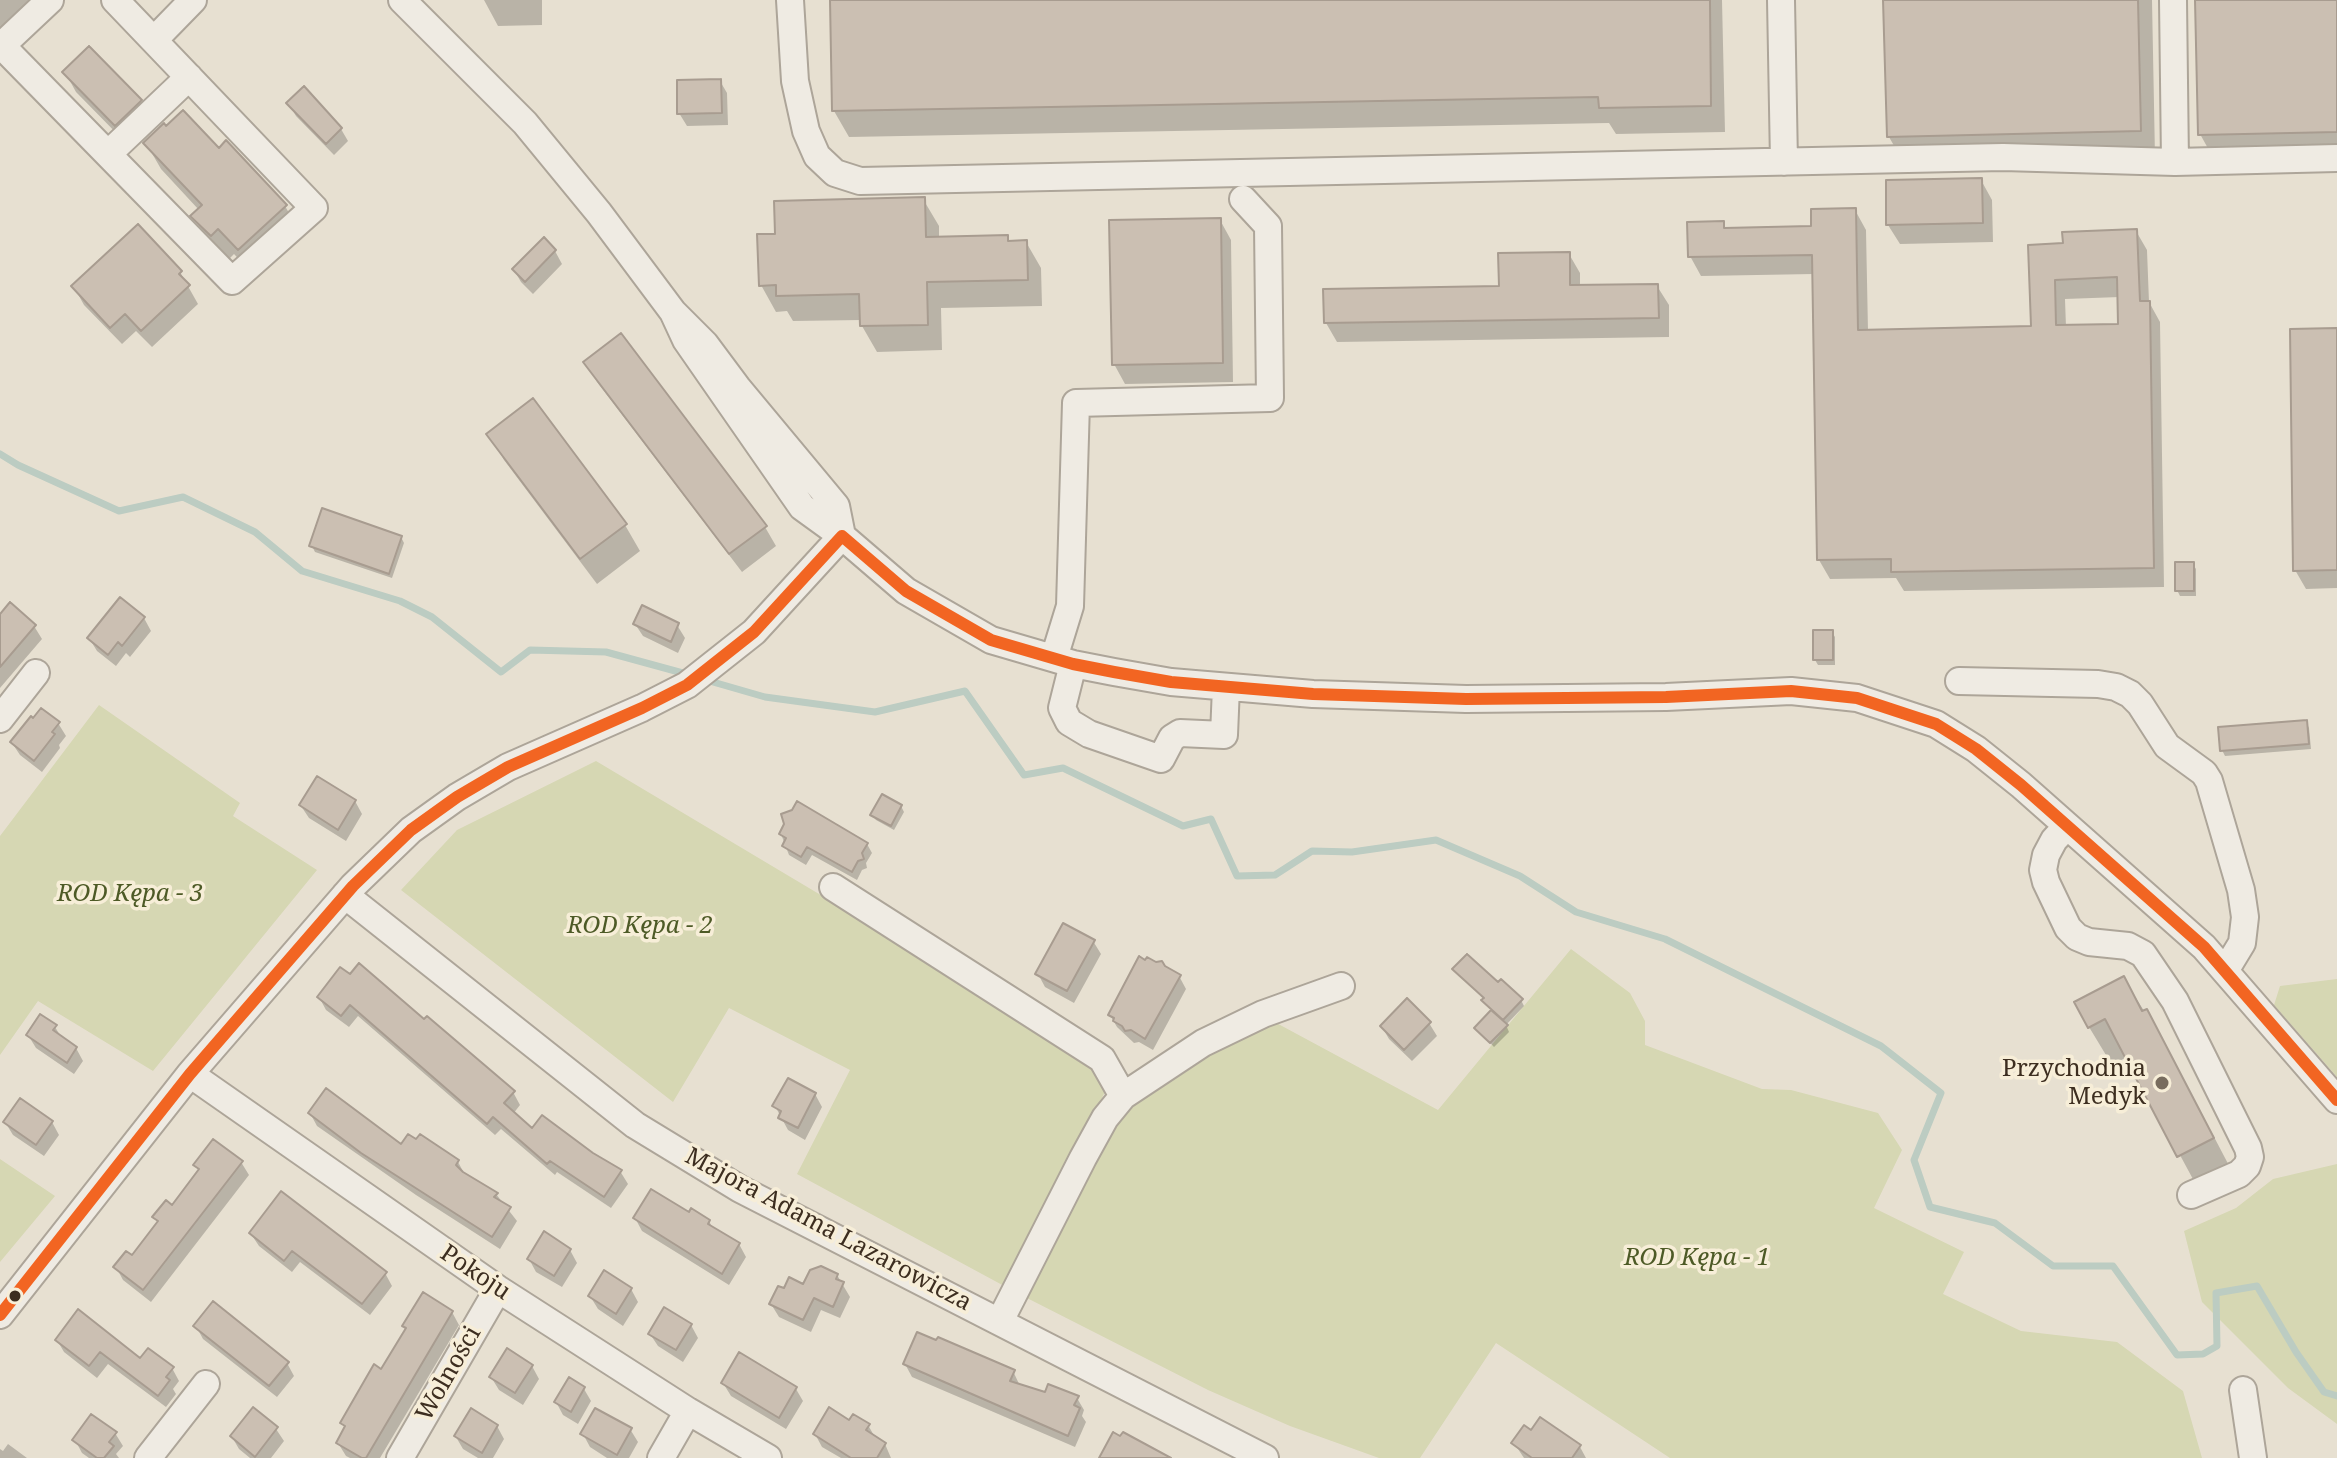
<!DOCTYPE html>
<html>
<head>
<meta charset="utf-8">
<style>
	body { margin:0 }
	canvas { display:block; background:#e7e0d1 }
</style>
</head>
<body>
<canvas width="2337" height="1458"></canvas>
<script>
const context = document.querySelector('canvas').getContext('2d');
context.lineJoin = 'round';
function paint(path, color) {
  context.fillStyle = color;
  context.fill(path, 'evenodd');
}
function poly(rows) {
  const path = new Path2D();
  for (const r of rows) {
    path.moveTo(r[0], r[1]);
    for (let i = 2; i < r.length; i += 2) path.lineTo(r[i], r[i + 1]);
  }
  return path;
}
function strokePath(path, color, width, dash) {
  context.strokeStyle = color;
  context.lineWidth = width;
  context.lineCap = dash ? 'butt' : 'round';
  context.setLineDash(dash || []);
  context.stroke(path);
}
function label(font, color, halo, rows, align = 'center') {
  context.font = font + ' "Noto Serif",serif';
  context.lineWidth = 7;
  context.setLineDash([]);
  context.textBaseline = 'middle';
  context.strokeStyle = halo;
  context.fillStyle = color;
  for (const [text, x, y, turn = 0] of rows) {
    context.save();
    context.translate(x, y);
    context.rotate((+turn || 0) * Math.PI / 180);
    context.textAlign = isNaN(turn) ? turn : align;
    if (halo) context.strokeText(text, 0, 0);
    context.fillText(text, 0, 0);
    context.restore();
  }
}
paint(poly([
	[99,705,240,803,233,816,317,870,153,1071,38,1001,0,1055,0,836],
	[596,761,1089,1055,1108,1086,1006,1287,797,1174,850,1070,729,1008,673,1102,401,890,457,830],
	[1571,949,1630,993,1645,1021,1645,1045,1762,1089,1791,1090,1878,1113,1902,1150,1874,1208,1964,1252,1943,1294,2021,1331,2117,1342,2183,1391,2202,1458,1670,1458,1496,1343,1420,1458,1379,1458,1290,1426,1208,1390,1023,1296,1121,1108,1269,1019,1438,1110],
	[2337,979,2337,1077,2274,1005,2280,986],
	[0,1159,55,1196,0,1262],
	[2337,1164,2337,1424,2288,1388,2202,1302,2184,1231,2236,1208,2273,1179]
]), '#d6d7b3');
paint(poly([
	[0,0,54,0,42,11,48,20,4,62,0,59],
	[484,0,542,0,542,25,498,26],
	[832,0,1722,0,1725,132,1616,134,1609,123,849,137,834,111],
	[1885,0,2152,0,2155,157,1904,163,1889,137],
	[2197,0,2337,0,2337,158,2215,161,2200,134],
	[65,72,140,101,151,121,127,144,76,92],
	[720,81,727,93,728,125,687,126,679,113],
	[289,104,341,129,348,141,334,155,296,116],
	[146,143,219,151,285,206,300,232,254,275,234,254,227,261,208,242,193,216,199,210,161,169],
	[1981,180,1992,200,1993,242,1900,244,1888,225],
	[923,199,939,226,939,239,1007,237,1010,243,1026,242,1041,268,1042,306,941,308,942,350,877,352,862,326,862,320,793,321,787,311,776,312,761,285,777,236],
	[1855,210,1866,230,1868,331,2033,328,2065,245,2136,231,2147,250,2149,302,2160,322,2164,587,1904,591,1896,578,1830,579,1819,560,1814,274,1701,276,1690,256,1722,223,1726,230,1813,228],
	[2120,297,2120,326,2066,327,2065,299],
	[1220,220,1231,240,1233,382,1125,384,1114,364],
	[555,251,562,264,533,294,521,282,514,270],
	[1569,254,1580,273,1580,287,1657,286,1669,305,1669,337,1337,342,1326,323,1501,288],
	[180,272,198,304,152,347,136,331,122,344,84,305,74,287],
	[2337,330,2337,588,2306,589,2295,570],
	[586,362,765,527,776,546,742,572,597,382],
	[489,434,625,525,640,551,597,584,504,460],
	[401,537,404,543,392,578,315,552,312,546],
	[2193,564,2196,569,2196,596,2180,596,2177,590],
	[0,617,34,626,42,639,0,688],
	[144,618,151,631,130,657,126,653,116,666,97,651,89,638],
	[635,624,677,625,685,638,678,653,643,636],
	[1832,632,1835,637,1835,665,1818,665,1815,660],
	[2306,722,2309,728,2311,749,2225,756,2222,750],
	[58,723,66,736,59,745,60,748,42,772,20,755,12,743],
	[355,801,362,814,346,841,309,818,301,806],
	[901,806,904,812,894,830,876,820,872,815],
	[781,834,867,844,872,853,866,863,867,868,862,870,857,880,812,855,806,865,789,855],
	[1093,941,1101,954,1074,1003,1045,987,1038,974],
	[1164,968,1179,976,1186,989,1153,1050,1139,1042,1134,1043,1117,1027,1110,1015],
	[1454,970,1498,985,1521,1000,1524,1006,1506,1025,1509,1032,1494,1047,1476,1028,1492,1011,1485,1000],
	[350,977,425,1022,513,1092,520,1105,513,1114,533,1131,592,1155,620,1171,628,1184,611,1208,557,1172,555,1175,501,1129,495,1135,358,1016,349,1027,326,1010,319,997],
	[2124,979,2168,1049,2235,1177,2201,1194,2127,1057,2112,1065,2089,1027],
	[1429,1023,1437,1036,1412,1061,1389,1039,1382,1027],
	[55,1027,63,1040,76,1048,83,1061,74,1074,36,1048,28,1035],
	[815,1094,822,1107,805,1140,788,1130,775,1106],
	[310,1113,402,1147,458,1162,464,1173,496,1194,517,1221,500,1249,416,1195,317,1126],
	[5,1122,52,1122,59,1135,44,1156,13,1135],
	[241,1162,249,1175,151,1302,123,1280,116,1267,132,1258,158,1224,155,1217,172,1208,200,1172,196,1165],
	[635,1218,709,1221,713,1229,739,1244,746,1257,729,1285,642,1231],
	[251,1234,385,1273,392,1286,370,1315,300,1262,292,1272,259,1246],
	[570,1250,577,1263,562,1287,536,1272,529,1259],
	[837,1275,850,1297,840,1318,821,1310,811,1332,779,1317,771,1304,785,1291],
	[631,1289,638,1302,623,1326,598,1309,590,1296],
	[452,1312,459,1325,380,1458,350,1458,346,1456,338,1443,346,1430,342,1423,382,1372,407,1331,404,1326],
	[691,1325,698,1338,683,1362,658,1346,650,1334],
	[196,1326,287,1363,294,1376,277,1397,203,1339],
	[57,1340,172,1368,179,1381,173,1389,176,1394,166,1407,108,1364,97,1378,64,1352],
	[905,1364,1013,1371,1020,1386,1046,1394,1077,1398,1084,1410,1082,1416,1086,1422,1075,1447,912,1377],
	[532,1366,539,1379,523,1405,499,1390,491,1377],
	[723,1383,796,1389,803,1401,786,1429,731,1396],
	[584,1389,591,1401,578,1424,563,1415,556,1402],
	[850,1423,868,1425,876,1439,885,1444,891,1458,841,1458,822,1447,815,1434],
	[497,1426,504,1439,493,1458,478,1458,463,1449,456,1437],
	[276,1429,284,1441,271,1458,250,1458,239,1449,232,1437],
	[630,1429,638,1442,629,1458,607,1458,590,1447,583,1434],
	[1531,1432,1580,1447,1586,1458,1524,1458,1514,1443],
	[115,1433,123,1446,116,1454,119,1458,89,1458,82,1453,75,1440],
	[8,1444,27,1458,0,1458,0,1449,3,1451]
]), '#0003');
strokePath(poly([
	[0,454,18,465,119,511,183,497,255,532,302,571,400,601,432,617,501,672,530,650,606,652,690,675],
	[706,680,765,697,875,712,965,691,1024,775,1063,768,1183,826,1211,819,1237,876,1275,875,1312,851,1352,852,1436,840,1520,876,1576,912,1665,939,1881,1046,1941,1093,1914,1160,1930,1207,1995,1223,2053,1266,2113,1266,2177,1355,2203,1354,2217,1346,2216,1293,2257,1286,2296,1352,2324,1392,2337,1396]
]), '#bcccc2', 7);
const building = poly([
	[830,0,1710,0,1711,106,1599,108,1598,97,832,111,830,0],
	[1883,0,2138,0,2141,131,1887,137,1883,0],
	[2195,0,2337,0,2337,132,2198,135,2195,0],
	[89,46,142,100,115,126,62,72,89,46],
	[721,79,722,113,677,114,677,80,721,79],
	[304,86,342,128,326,144,286,103,304,86],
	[183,110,219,148,226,140,287,205,238,250,218,229,211,236,190,216,202,205,143,143,164,123,166,126,183,110],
	[1982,178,1983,223,1886,225,1886,180,1982,178],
	[925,197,926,237,1008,235,1008,241,1027,240,1028,280,927,282,928,325,860,326,859,294,776,296,776,285,759,286,757,234,775,234,774,201,925,197],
	[1856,208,1858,330,2031,326,2028,245,2063,243,2062,232,2137,229,2140,301,2150,301,2154,568,1891,572,1891,559,1817,560,1812,255,1688,257,1687,222,1724,221,1724,228,1811,226,1811,209,1856,208],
	[2117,277,2118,324,2056,325,2055,280,2117,277],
	[1221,218,1223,363,1112,365,1109,220,1221,218],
	[138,224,182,271,179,274,190,285,141,331,125,314,110,328,71,286,138,224],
	[544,237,556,250,525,282,512,269,544,237],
	[1570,252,1570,285,1658,284,1659,318,1324,323,1323,289,1499,286,1498,253,1570,252],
	[2337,328,2337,570,2293,571,2290,329,2337,328],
	[621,333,767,526,729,554,583,362,621,333],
	[533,398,627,524,580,559,486,434,533,398],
	[322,508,402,536,389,574,309,546,322,508],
	[2175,562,2194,562,2194,591,2175,591,2175,562],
	[120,597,145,617,122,646,118,642,108,655,87,638,120,597],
	[10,602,36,625,0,667,0,614,10,602],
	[642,605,679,623,671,642,633,624,642,605],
	[1813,630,1833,630,1833,660,1813,660,1813,630],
	[41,708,60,722,52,732,55,734,34,761,10,742,31,716,33,718,41,708],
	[2307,720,2309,744,2220,751,2218,727,2307,720],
	[317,776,356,800,338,830,299,805,317,776],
	[882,794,902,805,891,826,870,815,882,794],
	[797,801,868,843,862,853,864,859,858,861,852,872,807,847,801,857,782,846,786,838,779,834,784,824,781,814,792,810,797,801],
	[1063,923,1095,940,1067,991,1035,974,1063,923],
	[1467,954,1498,982,1501,979,1523,999,1503,1020,1481,1000,1484,998,1452,969,1467,954],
	[1139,956,1145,960,1147,957,1156,962,1162,961,1165,966,1181,975,1145,1039,1131,1030,1125,1031,1122,1026,1113,1021,1114,1018,1108,1015,1139,956],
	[359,963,424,1019,427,1016,515,1091,504,1103,532,1128,542,1115,593,1153,622,1170,604,1197,550,1161,547,1164,493,1117,487,1124,350,1005,341,1016,317,997,340,967,350,974,359,963],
	[2124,976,2142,1011,2147,1009,2214,1138,2177,1157,2105,1019,2088,1028,2074,1002,2124,976],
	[1407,998,1431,1022,1404,1050,1380,1026,1407,998],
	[1491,1010,1508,1025,1490,1043,1474,1028,1491,1010],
	[40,1014,57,1025,53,1030,77,1047,67,1063,26,1035,40,1014],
	[788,1078,816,1093,798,1128,778,1118,781,1111,772,1106,788,1078],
	[326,1088,401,1144,408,1134,416,1139,420,1134,459,1160,456,1165,463,1172,498,1193,494,1197,511,1207,492,1237,361,1153,308,1113,326,1088],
	[20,1098,53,1121,36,1145,3,1122,20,1098],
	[213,1139,243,1161,143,1290,113,1267,126,1251,132,1255,158,1221,152,1217,166,1200,172,1205,199,1169,193,1165,213,1139],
	[651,1189,689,1212,691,1208,710,1220,708,1224,740,1243,722,1274,633,1218,651,1189],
	[281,1191,387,1272,362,1304,292,1251,284,1261,249,1233,281,1191],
	[544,1231,571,1249,554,1276,527,1259,544,1231],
	[821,1266,838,1274,836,1279,844,1282,833,1307,814,1298,803,1320,769,1304,778,1286,784,1288,789,1277,803,1284,810,1270,821,1266],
	[604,1270,632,1288,616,1314,588,1296,604,1270],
	[423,1292,453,1311,366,1458,362,1458,336,1443,345,1426,340,1423,374,1364,381,1369,406,1328,402,1326,423,1292],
	[213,1301,289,1362,269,1386,193,1326,213,1301],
	[664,1307,692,1324,676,1350,648,1334,664,1307],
	[78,1309,140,1358,148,1348,174,1367,166,1377,170,1380,158,1396,100,1352,89,1366,55,1340,78,1309],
	[917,1332,936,1340,938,1337,1015,1370,1010,1381,1045,1392,1048,1384,1079,1396,1074,1405,1080,1408,1068,1436,903,1364,917,1332],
	[507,1348,533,1365,515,1393,489,1377,507,1348],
	[739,1352,797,1387,779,1418,721,1383,739,1352],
	[569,1377,585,1387,571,1412,554,1402,569,1377],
	[253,1407,278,1427,255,1457,230,1436,253,1407],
	[829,1407,849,1420,853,1414,870,1424,866,1430,886,1443,877,1458,851,1458,813,1434,829,1407],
	[471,1408,498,1425,482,1453,454,1436,471,1408],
	[595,1408,632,1428,617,1455,580,1434,595,1408],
	[91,1414,117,1432,109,1442,114,1446,104,1458,97,1458,72,1440,91,1414],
	[1540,1417,1581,1445,1572,1458,1532,1458,1511,1443,1524,1425,1531,1430,1540,1417],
	[1113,1432,1120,1436,1123,1432,1171,1458,1099,1458,1113,1432]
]);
paint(building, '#cbbfb2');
strokePath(building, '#a89c90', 2);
const minor = poly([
	[402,0,525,123,599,213,673,312,705,344,737,387,836,506,842,536,802,507,686,340,673,312],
	[790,0,795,81,806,131,817,156,835,173,860,181,2003,157,2175,162,2337,158],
	[1781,0,1784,162],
	[2173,0,2175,162],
	[154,40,193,0],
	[2,46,232,281,314,208,115,0],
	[0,47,50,0],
	[108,154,189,77],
	[1054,658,1070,606,1076,403,1270,398,1268,226,1243,199],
	[1073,664,1062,708,1069,722,1089,734,1161,759,1172,738,1180,733,1224,735,1226,687],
	[1959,681,2098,684,2116,687,2130,694,2140,704,2167,746,2204,773,2209,781,2241,890,2245,917,2242,943,2225,971],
	[0,719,36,673],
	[2067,826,2054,840,2046,855,2043,870,2046,882,2068,928,2077,937,2089,942,2128,946,2143,954,2175,1001,2248,1148,2250,1157,2247,1166,2239,1174,2191,1195],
	[833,887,1102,1059,1123,1096],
	[345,895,635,1125,740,1189,1265,1458],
	[190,1074,498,1289,688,1411,768,1458],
	[0,1315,190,1074,353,886,411,830,457,797,508,767,642,708,687,685,754,632,842,536,906,591,991,640,1073,664,1114,672,1171,682,1313,694,1466,699,1666,697,1791,691,1857,698,1936,724,1976,749,2021,785,2204,947,2337,1100],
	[1000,1321,1083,1158,1105,1118,1123,1096,1203,1043,1263,1014,1341,986],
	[2243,1390,2253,1458],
	[148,1458,206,1384],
	[400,1458,498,1289],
	[661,1458,688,1411]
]);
strokePath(minor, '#ada599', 30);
strokePath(minor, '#efebe3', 26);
strokePath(poly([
	[0,1315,190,1074,353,886,411,830,457,797,508,767,642,708,687,685,754,632,842,536,906,591,991,640,1073,664,1114,672,1171,682,1313,694,1466,699,1666,697,1791,691,1857,698,1936,724,1976,749,2021,785,2204,947,2337,1100]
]), '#f26522', 12);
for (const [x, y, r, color] of [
	[2162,1083,8,"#786c5e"],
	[15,1296,7,"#3d2e20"]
]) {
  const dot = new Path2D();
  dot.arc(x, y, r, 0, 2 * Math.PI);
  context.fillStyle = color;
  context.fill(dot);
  strokePath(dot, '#f7eed8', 3);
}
label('italic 24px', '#4d5a26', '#f7eed8', [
	["ROD Kępa - 3",130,894],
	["ROD Kępa - 2",640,926],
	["ROD Kępa - 1",1697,1258]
]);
label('24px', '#3d2e20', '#f7eed8', [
	["Przychodnia",2146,1069],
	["Medyk",2146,1097]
], 'right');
label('24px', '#3d2e20', '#f7eed8', [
	["Majora Adama Lazarowicza",828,1230,28],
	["Pokoju",475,1273,34],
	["Wolności",449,1374,-60]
]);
</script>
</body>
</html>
